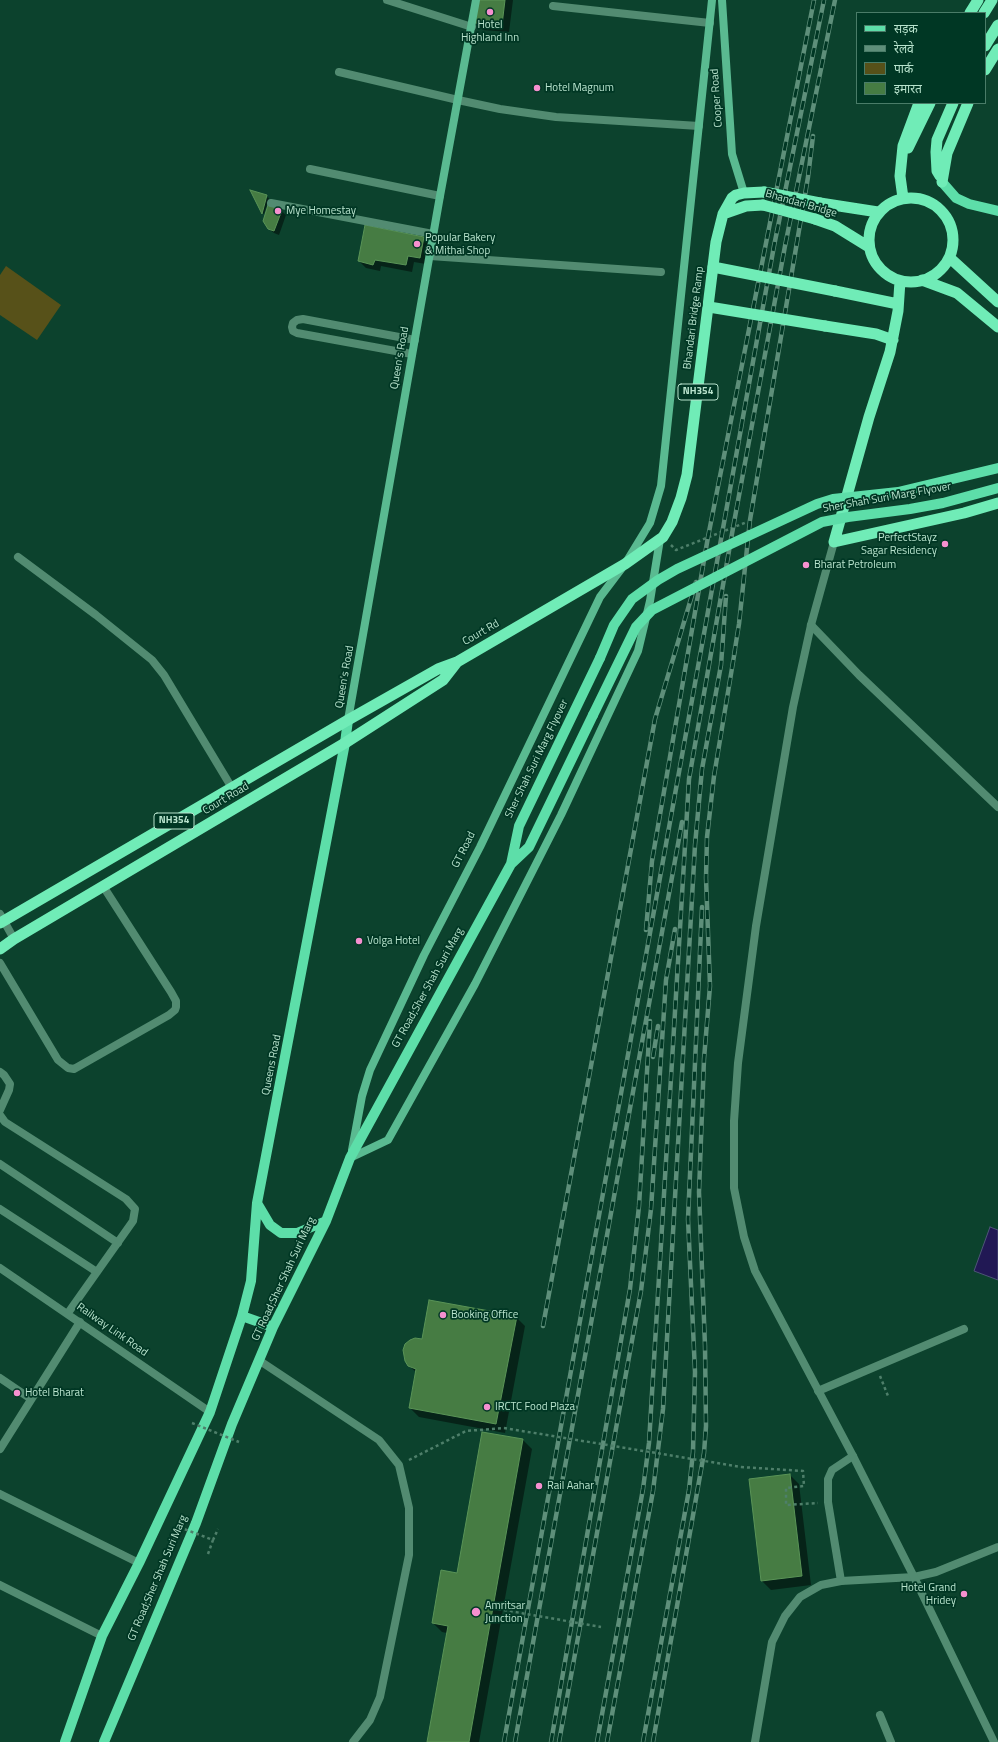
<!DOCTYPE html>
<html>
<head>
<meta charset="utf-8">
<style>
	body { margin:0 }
	#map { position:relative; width:998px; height:1742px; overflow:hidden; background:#0c422d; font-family:"Titillium Web","Noto Sans Devanagari",sans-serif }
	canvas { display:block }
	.legend { position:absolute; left:856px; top:12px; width:130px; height:92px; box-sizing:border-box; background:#003724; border:1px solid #4a7c68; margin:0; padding:5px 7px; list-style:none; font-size:12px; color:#b8e3cd }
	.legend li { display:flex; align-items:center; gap:8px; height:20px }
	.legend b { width:20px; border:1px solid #4a7c68 }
</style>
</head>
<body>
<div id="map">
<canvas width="998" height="1742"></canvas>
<ul class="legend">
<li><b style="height:5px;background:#5ddea9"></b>सड़क</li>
<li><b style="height:5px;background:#5e8f7a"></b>रेलवे</li>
<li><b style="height:11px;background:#575119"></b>पार्क</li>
<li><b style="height:11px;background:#467c43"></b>इमारत</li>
</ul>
</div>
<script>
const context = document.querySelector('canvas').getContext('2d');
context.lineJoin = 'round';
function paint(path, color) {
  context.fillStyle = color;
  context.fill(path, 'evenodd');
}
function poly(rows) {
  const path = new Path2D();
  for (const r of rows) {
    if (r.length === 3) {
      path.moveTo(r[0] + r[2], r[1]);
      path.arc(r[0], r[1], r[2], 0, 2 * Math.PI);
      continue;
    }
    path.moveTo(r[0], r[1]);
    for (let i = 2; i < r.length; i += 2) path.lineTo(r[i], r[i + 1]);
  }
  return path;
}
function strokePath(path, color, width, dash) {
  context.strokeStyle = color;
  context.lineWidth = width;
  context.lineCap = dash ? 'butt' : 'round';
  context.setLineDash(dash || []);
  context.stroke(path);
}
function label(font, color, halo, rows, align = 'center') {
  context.font = font + ' "Titillium Web",sans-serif';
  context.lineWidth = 3.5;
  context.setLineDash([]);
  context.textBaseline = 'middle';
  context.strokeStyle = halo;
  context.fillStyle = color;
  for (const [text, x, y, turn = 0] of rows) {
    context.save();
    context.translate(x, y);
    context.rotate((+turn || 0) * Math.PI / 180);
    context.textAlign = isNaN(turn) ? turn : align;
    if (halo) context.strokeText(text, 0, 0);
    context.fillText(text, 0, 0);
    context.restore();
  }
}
paint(poly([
	[6,266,61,305,37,340,0,315,0,275]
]), '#575119');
const water = poly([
	[990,1227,998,1230,998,1280,974,1271,990,1227]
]);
paint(water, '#211854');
strokePath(water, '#4e5578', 1);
paint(poly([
	[478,0,513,0,509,32,483,30,476,23],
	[252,192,269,198,264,214,262,213],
	[281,211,286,215,279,235,274,233,269,229],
	[423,238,430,244,426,264,414,262,412,272,381,266,380,271,366,268,359,261],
	[516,1317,525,1326,505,1433,419,1417,410,1408,416,1372,409,1366,404,1355,406,1345],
	[523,1440,532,1449,479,1742,428,1742,447,1633,442,1632,433,1623],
	[790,1475,799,1484,811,1585,771,1590,762,1581]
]), '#0007');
const building = poly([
	[477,0,505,0,502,25,475,23,477,0],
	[250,190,267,195,262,214,250,190],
	[268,205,282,210,274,231,268,229,263,221,268,205],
	[365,225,424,237,420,258,408,256,406,265,375,260,373,265,358,261,365,225],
	[429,1300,517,1316,496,1424,409,1408,416,1369,408,1366,405,1361,403,1350,405,1344,410,1340,415,1338,422,1339,429,1300],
	[482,1432,523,1439,469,1742,427,1742,448,1626,432,1623,441,1570,457,1573,482,1432],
	[790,1474,802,1576,761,1581,749,1479,790,1474]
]);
paint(building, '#467c43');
strokePath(building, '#5a9457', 1);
strokePath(poly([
	[671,545,676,550,747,522],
	[880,1376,888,1396],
	[409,1460,466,1431,504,1428],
	[741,1467,803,1471,804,1486,786,1488,786,1505,818,1503],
	[174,1539,179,1527],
	[208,1554,213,1540]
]), '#4e7f6a', 2.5, [3, 3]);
strokePath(poly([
	[412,354,297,333,293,331,292,327,293,323,297,320,303,319,415,340],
	[260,1361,379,1440,399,1465,409,1508,409,1555,380,1697,370,1720,353,1742],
	[841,1581,828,1502,828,1479,832,1470,853,1456],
	[0,1585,102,1636]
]), '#528b71', 8);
strokePath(poly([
	[387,0,472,27],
	[553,6,710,23],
	[339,72,458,100,500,109,556,117,699,126],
	[310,169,440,196],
	[271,203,433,234],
	[430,256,661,272],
	[18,557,96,615,152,660,164,675,232,788],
	[811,625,859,675,998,807],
	[0,914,14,939],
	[0,963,58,1060,68,1068,74,1069,169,1015,175,1010,176,1007,176,1001,171,992,103,886],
	[0,1072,4,1075,10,1084,9,1090,0,1110],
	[0,1115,5,1122,126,1199,135,1209,133,1221,68,1313],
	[0,1164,118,1243],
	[0,1209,97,1272],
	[0,1268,210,1412],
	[0,1378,31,1399],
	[818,1391,964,1329],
	[0,1449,80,1322],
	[0,1494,139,1563],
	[880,1715,891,1742],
	[755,1742,772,1642,785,1616,800,1597,821,1585,841,1581,914,1577,936,1572,998,1547]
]), '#528b71', 8);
strokePath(poly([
	[834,542,811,625,793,707,756,926,738,1063,734,1121,734,1188,744,1237,755,1271,853,1456,914,1577,994,1742]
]), '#528b71', 8);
strokePath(poly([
	[722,0,732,154,744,193],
	[348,720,440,196,476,0],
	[352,1150,362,1096,370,1070,424,955,480,847,600,597,625,564,650,523,661,486,712,0],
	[350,1158,388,1140,475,984,561,815,638,651,650,601,660,539]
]), '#5aba91', 8);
strokePath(poly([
	[942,182,956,198,969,204,998,211],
	[511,864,529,847,593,715],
	[257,1203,270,1225,281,1233,297,1233,326,1221],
	[242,1316,273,1327],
	[65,1742,102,1636,139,1563,210,1412,242,1316,251,1281,257,1203,345,743,348,720],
	[104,1742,196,1523,232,1424,273,1327,326,1221,350,1158,511,864,519,826,600,658]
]), '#5ddea9', 10);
strokePath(poly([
	[970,13,978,0],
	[984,13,992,0],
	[985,46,998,25],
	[985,70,998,49],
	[908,148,930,103],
	[940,176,937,171,936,152,937,140,953,103],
	[942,182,947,153,968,103],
	[911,240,42],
	[903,198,900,176,903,146,919,103],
	[820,203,878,212],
	[723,214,746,206,763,205],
	[815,219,835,226,869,247],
	[950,258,998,302],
	[922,280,957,293,998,327],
	[900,281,898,311,890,352,869,417,834,542,964,513,998,503],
	[835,291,898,304],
	[825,326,876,334,893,340],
	[0,923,348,720,438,669,457,662,625,564,663,537,672,522,681,498,687,475,716,242,723,214,732,198,736,195,744,193,764,192],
	[0,949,14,939,345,743,443,680,457,662]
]), '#70ecb7', 11);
const rail = poly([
	[741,428,774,246,824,0],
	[734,655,739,624,750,520,808,177,813,136],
	[646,930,652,861,708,537,814,0],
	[653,1057,658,1026],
	[543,1326,655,719,696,582],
	[504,1742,742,423],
	[515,1742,682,822],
	[551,1742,630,1289,639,1206,650,1021],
	[559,1742,641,1291,651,1209,666,980,675,929],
	[597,1742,643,1489,649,1443,689,779,733,528,785,246,835,0],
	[607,1742,653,1491,663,1409,695,845,702,769,721,665,726,596],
	[643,1742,689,1490,693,1452,695,1372,688,1219,702,907],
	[653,1742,704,1453,706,1426,705,1346,699,1192,704,1059,710,986,706,878,707,837,714,776,735,650]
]);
strokePath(rail, '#5e8f7a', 4.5);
strokePath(rail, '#003724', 3, [9]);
strokePath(poly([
	[192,1423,239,1442],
	[504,1428,741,1467],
	[183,1516,179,1527,213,1540,218,1529],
	[498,1609,601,1627]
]), '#4e7f6a', 2.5, [3, 3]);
strokePath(poly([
	[600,658,614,625,632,599,658,580,677,569,817,504,833,499,898,492,998,468],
	[593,715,636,627,652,610,822,522,848,517,910,509,943,503,998,488]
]), '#5ddea9', 10);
strokePath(poly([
	[764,192,820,203],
	[763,205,815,219],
	[713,267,835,291],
	[709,307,825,326]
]), '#70ecb7', 11);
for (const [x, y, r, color] of [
	[490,12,4,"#f690cf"],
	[537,88,4,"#f690cf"],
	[278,211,4,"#f690cf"],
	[417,244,4,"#f690cf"],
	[945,544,4,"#f690cf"],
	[806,565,4,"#f690cf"],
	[359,941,4,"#f690cf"],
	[443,1315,4,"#f690cf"],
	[17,1393,4,"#f690cf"],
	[487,1407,4,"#f690cf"],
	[539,1486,4,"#f690cf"],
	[964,1594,4,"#f690cf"],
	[476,1612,5,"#f690cf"]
]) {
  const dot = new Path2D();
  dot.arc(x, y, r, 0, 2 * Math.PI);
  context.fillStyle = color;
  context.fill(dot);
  strokePath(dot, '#003724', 1.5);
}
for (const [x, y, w] of [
	[698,392,40],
	[174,821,40]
]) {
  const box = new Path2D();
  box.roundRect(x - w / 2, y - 8, w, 16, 3);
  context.fillStyle = '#003724';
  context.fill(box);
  strokePath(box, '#b8e3cd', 1);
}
label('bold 10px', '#b8e3cd', null, [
	["NH354",698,392],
	["NH354",174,821]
]);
label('11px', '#b8e3cd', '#003724', [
	["Hotel",490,25,"center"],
	["Highland Inn",490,38,"center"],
	["Hotel Magnum",545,88],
	["Mye Homestay",286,211],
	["Popular Bakery",425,238],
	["& Mithai Shop",425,251],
	["PerfectStayz",937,538,"right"],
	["Sagar Residency",937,551,"right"],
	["Bharat Petroleum",814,565],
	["Volga Hotel",367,941],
	["Booking Office",451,1315],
	["Hotel Bharat",25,1393],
	["IRCTC Food Plaza",495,1407],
	["Rail Aahar",547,1486],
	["Hotel Grand",956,1588,"right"],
	["Hridey",956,1601,"right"],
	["Amritsar",485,1606],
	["Junction",485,1619]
], 'left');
label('11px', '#b8e3cd', '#003724', [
	["Cooper Road",717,98,-94],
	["Bhandari Bridge",801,204,16],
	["Bhandari Bridge Ramp",694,318,-83],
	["Queen's Road",400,358,-80],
	["Sher Shah Suri Marg Flyover",887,498,-10],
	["Court Rd",481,633,-30],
	["Queen's Road",345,677,-80],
	["Sher Shah Suri Marg Flyover",537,759,-64],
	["Court Road",226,799,-31],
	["GT Road",464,850,-63],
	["GT Road;Sher Shah Suri Marg",428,988,-61],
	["Queens Road",272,1065,-79],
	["GT Road;Sher Shah Suri Marg",284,1279,-65],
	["Railway Link Road",112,1330,35],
	["GT Road;Sher Shah Suri Marg",158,1578,-67]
]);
</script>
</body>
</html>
